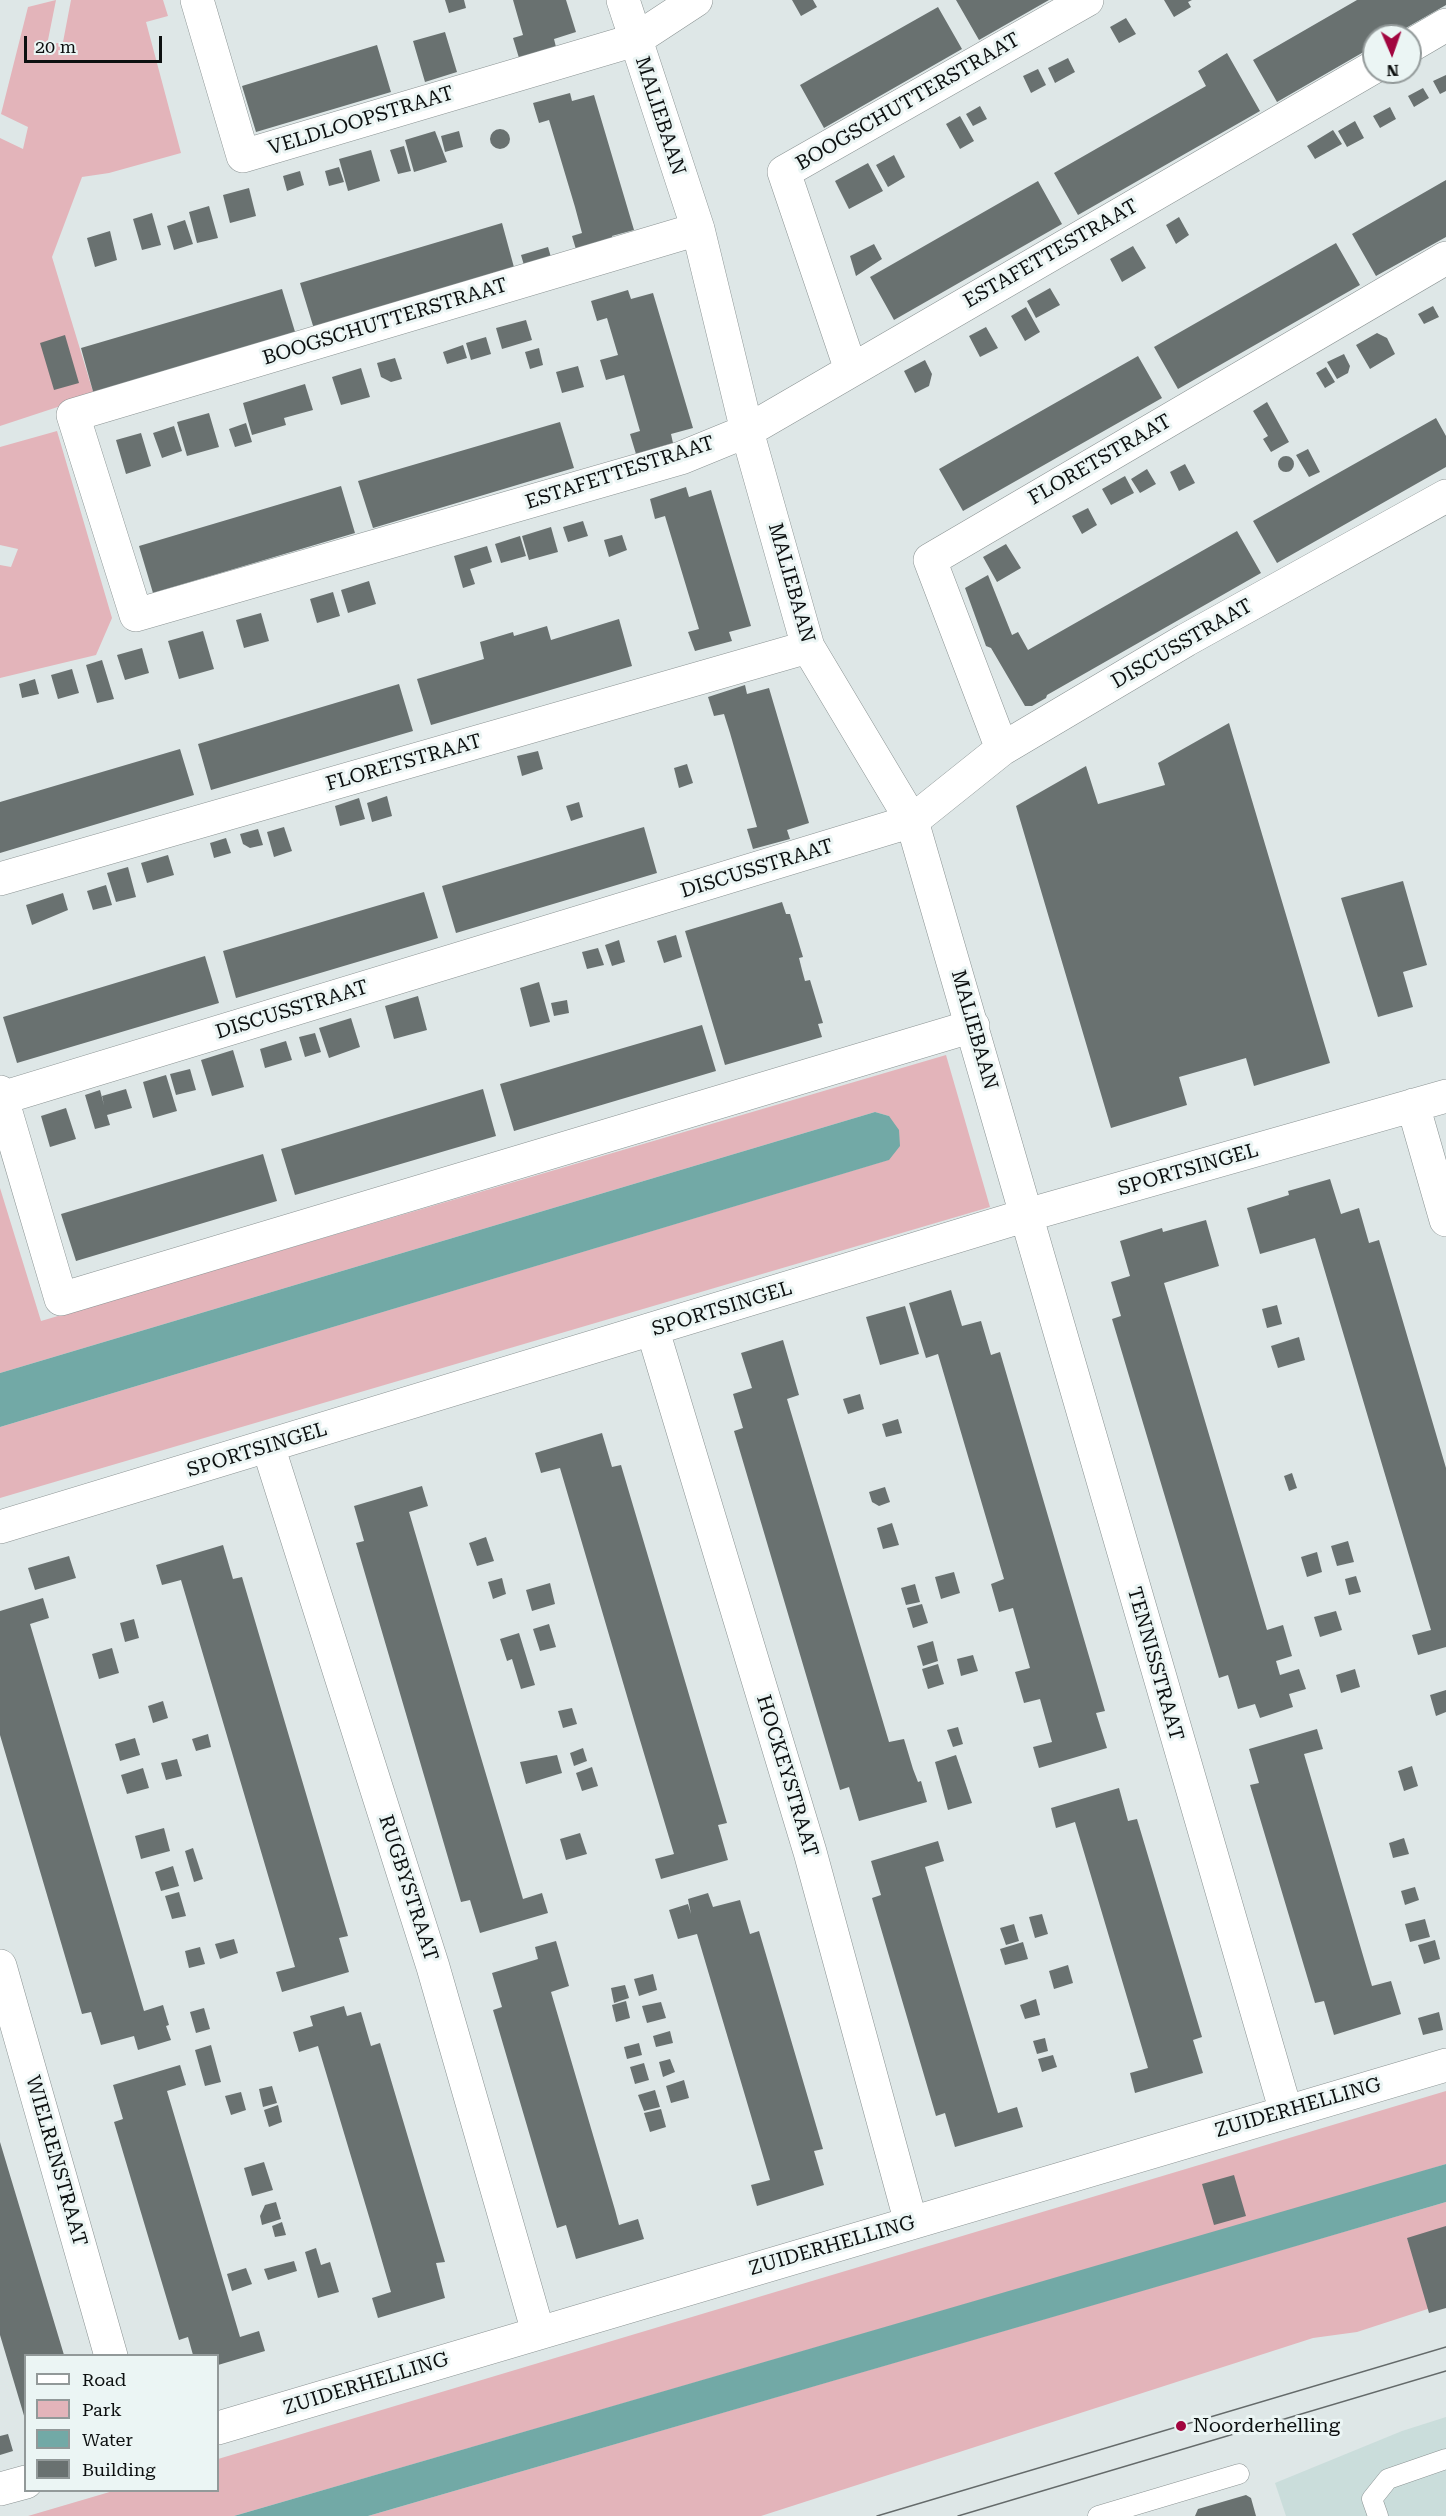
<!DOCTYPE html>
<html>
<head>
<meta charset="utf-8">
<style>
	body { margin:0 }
	#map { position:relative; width:1446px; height:2516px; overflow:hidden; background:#dee7e7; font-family:"Roboto Serif",serif }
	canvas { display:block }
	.legend { position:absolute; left:24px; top:2354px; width:195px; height:138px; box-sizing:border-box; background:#ebf5f4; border:2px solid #929999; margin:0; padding:8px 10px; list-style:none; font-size:18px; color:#0d1010 }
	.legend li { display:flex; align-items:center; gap:12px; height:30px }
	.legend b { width:30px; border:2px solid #929999 }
	.north { position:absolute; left:1362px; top:24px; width:60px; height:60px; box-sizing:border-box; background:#ebf5f4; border:2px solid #929999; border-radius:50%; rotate:178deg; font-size:16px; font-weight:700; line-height:24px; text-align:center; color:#0d1010 }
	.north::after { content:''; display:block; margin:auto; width:21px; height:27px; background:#a2053f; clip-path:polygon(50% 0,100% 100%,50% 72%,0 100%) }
	.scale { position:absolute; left:24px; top:36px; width:138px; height:27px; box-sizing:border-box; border:3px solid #0d1010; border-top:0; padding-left:8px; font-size:18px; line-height:21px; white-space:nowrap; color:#0d1010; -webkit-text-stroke:4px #ebf5f4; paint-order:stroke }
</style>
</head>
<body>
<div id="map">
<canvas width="1446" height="2516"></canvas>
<ul class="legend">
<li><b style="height:8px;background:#fff"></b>Road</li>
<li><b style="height:16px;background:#e3b4ba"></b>Park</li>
<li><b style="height:16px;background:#72a9a6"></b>Water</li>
<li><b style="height:16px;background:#697170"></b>Building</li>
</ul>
<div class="north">N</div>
<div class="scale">20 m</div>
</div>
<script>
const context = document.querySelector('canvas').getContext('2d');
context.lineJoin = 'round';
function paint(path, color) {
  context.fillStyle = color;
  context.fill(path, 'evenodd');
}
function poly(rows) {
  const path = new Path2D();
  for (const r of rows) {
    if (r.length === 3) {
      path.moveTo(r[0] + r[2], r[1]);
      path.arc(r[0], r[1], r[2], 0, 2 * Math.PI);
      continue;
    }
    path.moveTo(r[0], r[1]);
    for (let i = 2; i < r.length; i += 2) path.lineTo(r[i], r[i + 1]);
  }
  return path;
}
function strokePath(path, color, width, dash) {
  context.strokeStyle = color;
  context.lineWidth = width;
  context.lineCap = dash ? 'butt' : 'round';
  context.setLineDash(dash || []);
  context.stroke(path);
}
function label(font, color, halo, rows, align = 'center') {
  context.font = font + ' "Roboto Serif",serif';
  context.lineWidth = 6;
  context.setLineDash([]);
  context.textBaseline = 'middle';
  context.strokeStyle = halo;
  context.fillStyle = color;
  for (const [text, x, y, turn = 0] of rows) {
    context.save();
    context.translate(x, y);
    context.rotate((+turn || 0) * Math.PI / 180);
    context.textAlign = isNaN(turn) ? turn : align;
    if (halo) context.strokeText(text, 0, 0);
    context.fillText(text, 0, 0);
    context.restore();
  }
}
paint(poly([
	[1446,2417,1446,2516,1286,2516,1275,2483,1402,2431]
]), '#cadddb');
paint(poly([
	[56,0,47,45,63,42,71,0,163,0,168,16,146,22,181,153,109,173,82,177,52,257,94,395,0,426,0,138,23,149,28,127,1,114,28,7],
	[57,431,112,618,96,655,0,678,0,565,11,567,18,549,0,545,0,447],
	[946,1055,990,1207,0,1498,0,1427,888,1160,889,1116,875,1112,0,1373,0,1188,41,1321],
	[1446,2091,1446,2164,1398,2179,234,2516,28,2516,113,2491,218,2490,218,2459],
	[1446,2202,1446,2303,1357,2332,1313,2338,761,2516,368,2516]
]), '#e3b4ba');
paint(poly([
	[875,1112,889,1116,899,1130,900,1146,889,1160,0,1427,0,1373],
	[1446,2164,1446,2202,1218,2269,368,2516,234,2516]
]), '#72a9a6');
paint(poly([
	[445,0,464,0,466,8,449,13],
	[513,0,566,0,576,32,554,39,556,47,519,58,513,38,523,35],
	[792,0,813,0,817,7,801,16],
	[956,0,1049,0,979,40],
	[1164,0,1192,0,1188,2,1191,7,1174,17],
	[1357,0,1446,0,1446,5,1392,36,1374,36,1374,46,1277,102,1253,60],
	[938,7,962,49,824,128,800,85],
	[1126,18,1136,34,1119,43,1110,27],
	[445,32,457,72,425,82,413,41],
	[377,45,391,92,256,132,242,86],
	[1227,53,1260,111,1078,215,1054,173,1206,86,1198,71],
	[1068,58,1075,72,1055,83,1048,68],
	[1038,69,1046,85,1031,93,1023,76],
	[1446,75,1446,91,1440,94,1433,81],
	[1423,88,1429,98,1414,107,1408,96],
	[570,93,572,101,594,95,634,230,612,236,615,245,578,256,572,236,582,233,575,207,549,120,539,123,533,103],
	[980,106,987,119,973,126,966,114],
	[1390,107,1396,119,1380,128,1373,116],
	[960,116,974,141,960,149,946,124],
	[1355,121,1364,138,1347,147,1338,131],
	[500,139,10],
	[1333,130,1342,144,1315,159,1307,146],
	[435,131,447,162,414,172,405,140],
	[459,131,463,147,445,152,441,136],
	[404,146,411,171,398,174,390,150],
	[371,150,380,181,348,191,339,159],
	[894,155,905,177,888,187,876,165],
	[868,163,883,191,849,209,835,181],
	[339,167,344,182,329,186,325,171],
	[300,171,304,185,287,191,283,176],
	[1446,180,1446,237,1376,276,1352,234],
	[1038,181,1062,224,894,320,870,277],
	[249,188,256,216,230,223,223,195],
	[209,206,218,238,197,243,189,212],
	[152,213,161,245,142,250,133,219],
	[1179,217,1189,235,1176,244,1166,225],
	[185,220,193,244,174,250,167,226],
	[502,223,515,271,314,329,300,283],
	[110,231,117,260,95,267,87,238],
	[1336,243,1360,285,1178,389,1154,347],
	[874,244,882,259,856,276,850,256],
	[1133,246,1146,268,1122,282,1110,259],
	[548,247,553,264,526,272,521,255],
	[1050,288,1060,305,1036,318,1027,301],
	[282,289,296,335,94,395,81,348],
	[628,290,631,299,653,293,693,428,671,434,673,443,636,454,630,434,640,431,624,375,606,380,600,360,618,355,607,318,597,321,591,301],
	[1433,306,1439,317,1424,324,1418,314],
	[1026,307,1040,332,1025,341,1011,316],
	[526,320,532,340,502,349,496,328],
	[986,327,998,348,980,357,969,336],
	[1377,333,1387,338,1395,354,1370,369,1356,345],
	[65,335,79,383,54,390,40,343],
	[486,337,491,354,471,360,466,343],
	[463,345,467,358,447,364,443,352],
	[539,348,543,365,530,369,525,352],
	[1344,354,1350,366,1348,373,1337,379,1327,362],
	[1138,356,1162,398,963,511,939,469],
	[395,358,402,379,391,382,381,377,377,363],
	[925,360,932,374,929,386,915,393,904,371],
	[578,366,584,387,562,393,556,372],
	[1326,367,1335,382,1325,388,1316,373],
	[361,368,370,397,341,405,332,377],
	[305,384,313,410,284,418,286,425,252,435,243,403],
	[1267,402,1289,442,1271,452,1263,439,1268,436,1253,411],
	[209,413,219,447,187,456,177,422],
	[1436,418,1446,436,1446,467,1277,563,1253,521],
	[560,422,574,468,373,528,358,481],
	[246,423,252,442,235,447,229,429],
	[174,426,182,451,162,458,153,433],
	[141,433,151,466,126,474,116,440],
	[1308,449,1320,472,1309,477,1296,455],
	[1286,464,8],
	[1185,464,1195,483,1179,491,1170,472],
	[1147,469,1156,484,1140,493,1131,479],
	[1125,476,1134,493,1111,505,1102,489],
	[341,486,355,533,153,593,139,546],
	[686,487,689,497,711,490,751,626,729,632,732,641,695,651,688,632,699,629,665,516,655,519,650,499],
	[1088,508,1097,525,1082,534,1072,516],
	[583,521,588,536,568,542,563,527],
	[551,527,558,552,529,560,522,536],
	[1237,531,1261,573,1047,695,1046,698,1032,706,1025,706,991,648,986,646,965,588,988,575,1012,635,1018,632,1028,650],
	[622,535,627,550,609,557,604,540],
	[520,536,526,556,501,563,495,544],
	[1006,544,1021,568,997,582,983,557],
	[487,546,492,562,470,569,475,584,463,588,454,556],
	[369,581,376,604,348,613,341,590],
	[333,592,340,616,317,623,310,599],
	[261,613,269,641,244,648,236,620],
	[619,619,632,666,431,725,417,679,484,659,480,642,513,632,514,636,547,626,551,640],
	[203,631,214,669,179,679,168,641],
	[142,648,149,673,125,680,117,655],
	[102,660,114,699,97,703,86,665],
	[72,669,79,693,58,699,51,675],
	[35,679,39,694,22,698,19,684],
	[399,684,413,731,211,790,198,744],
	[745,685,747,694,769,688,809,823,787,830,790,839,753,849,747,829,757,827,730,733,724,714,714,716,708,697],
	[1229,723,1330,1063,1254,1086,1246,1058,1179,1077,1187,1105,1111,1128,1016,806,1086,766,1098,804,1165,785,1158,763],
	[180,749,194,795,0,853,0,802],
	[538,751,543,769,522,776,517,756],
	[687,764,693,783,679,788,674,768],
	[387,796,392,816,372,822,367,803],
	[359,798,365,819,340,826,335,806],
	[579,802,583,817,571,821,566,806],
	[284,827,292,851,274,857,267,832],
	[644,827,657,873,456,933,442,886],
	[258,829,263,845,250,848,243,844,240,834],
	[226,838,231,853,214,858,210,843],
	[168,855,174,875,147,883,141,863],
	[128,867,136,897,116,902,107,873],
	[1403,881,1427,965,1403,972,1413,1007,1378,1017,1341,898],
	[106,885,112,905,93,910,87,891],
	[424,892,438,938,236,998,223,951],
	[63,893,68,910,32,925,26,905],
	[782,902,786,914,790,914,803,957,799,958,802,970,805,981,810,980,823,1023,818,1024,822,1037,725,1065,685,931],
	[676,935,682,957,664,963,657,941],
	[619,940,625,962,612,966,605,945],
	[598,948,604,965,587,969,582,952],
	[205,956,219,1003,17,1063,3,1017],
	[539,982,550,1022,530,1027,520,988],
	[418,996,427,1030,394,1039,385,1006],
	[567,1000,569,1013,554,1016,551,1003],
	[351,1018,360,1047,329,1058,319,1028],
	[702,1025,716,1071,514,1131,500,1084],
	[315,1033,321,1052,305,1057,299,1037],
	[286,1041,292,1060,265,1068,260,1049],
	[233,1050,244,1087,212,1096,201,1060],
	[190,1069,196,1090,176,1095,170,1074],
	[166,1075,177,1111,153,1118,143,1082],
	[126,1089,132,1108,107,1115,110,1125,95,1129,85,1095,100,1090,104,1105,102,1096],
	[483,1089,496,1136,295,1195,281,1149],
	[66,1108,76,1139,50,1147,41,1116],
	[263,1154,277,1201,76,1261,61,1214],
	[1330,1179,1341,1214,1359,1208,1369,1243,1379,1240,1446,1468,1446,1647,1418,1655,1412,1635,1431,1630,1315,1238,1260,1254,1247,1208,1289,1195,1288,1191],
	[1206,1220,1219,1266,1164,1283,1267,1630,1283,1625,1292,1656,1276,1661,1280,1675,1299,1669,1306,1689,1289,1694,1293,1707,1260,1718,1255,1704,1238,1709,1228,1675,1219,1678,1112,1319,1121,1316,1111,1282,1130,1276,1120,1241,1162,1228,1163,1232],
	[951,1290,962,1326,981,1321,991,1355,1000,1352,1105,1711,1096,1713,1107,1748,1039,1768,1033,1747,1052,1742,1040,1699,1024,1703,1015,1672,1030,1668,1013,1608,999,1612,991,1584,1004,1579,938,1354,926,1358,909,1303],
	[1277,1305,1282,1324,1267,1328,1262,1309],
	[905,1306,919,1354,880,1365,866,1317],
	[1299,1337,1305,1360,1278,1368,1271,1346],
	[783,1340,799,1395,787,1399,889,1742,904,1739,913,1769,918,1782,921,1781,927,1802,859,1821,849,1787,840,1790,734,1431,743,1428,733,1394,752,1388,741,1353],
	[860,1394,864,1409,848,1414,843,1399],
	[898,1419,902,1433,886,1437,882,1424],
	[602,1433,612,1467,621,1465,727,1823,718,1825,728,1860,661,1879,655,1859,674,1854,634,1720,560,1468,541,1473,535,1453],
	[1292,1473,1297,1488,1289,1491,1284,1476],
	[422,1486,428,1506,409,1512,474,1734,523,1899,542,1893,548,1913,480,1933,470,1900,461,1902,356,1543,364,1541,354,1506],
	[885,1487,890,1502,879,1506,872,1502,869,1492],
	[892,1523,899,1545,883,1549,877,1528],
	[486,1537,494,1561,477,1566,469,1543],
	[1348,1541,1354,1562,1337,1566,1331,1546],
	[223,1545,233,1579,242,1577,348,1936,339,1938,349,1972,282,1992,276,1972,295,1967,220,1712,181,1580,162,1585,156,1565],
	[1317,1552,1322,1572,1307,1577,1301,1557],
	[69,1556,76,1578,35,1590,28,1568],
	[954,1572,960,1593,941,1599,935,1577],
	[1356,1576,1361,1592,1349,1595,1345,1579],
	[502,1578,506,1594,493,1599,488,1582],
	[550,1583,555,1604,532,1611,526,1590],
	[915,1584,920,1602,906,1605,901,1588],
	[43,1598,49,1618,30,1624,104,1875,144,2011,163,2005,169,2025,166,2026,171,2040,138,2050,134,2036,101,2045,91,2012,82,2014,0,1735,0,1611],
	[922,1604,928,1623,913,1628,907,1608],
	[1336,1611,1342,1630,1320,1637,1314,1617],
	[134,1619,139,1638,125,1642,120,1623],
	[549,1624,556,1647,540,1651,533,1629],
	[519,1633,535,1685,521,1689,512,1659,507,1661,500,1639],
	[933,1641,938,1661,923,1666,917,1646],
	[112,1648,119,1673,99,1679,92,1654],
	[973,1655,978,1671,961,1676,957,1659],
	[938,1664,944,1684,928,1689,922,1669],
	[1355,1669,1360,1687,1341,1693,1336,1675],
	[1446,1690,1446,1712,1436,1716,1430,1695],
	[163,1701,168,1718,153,1723,148,1706],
	[572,1708,577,1724,563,1728,558,1711],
	[958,1727,963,1744,953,1747,947,1730],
	[1317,1729,1323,1749,1304,1754,1364,1959,1372,1986,1391,1981,1401,2014,1334,2035,1324,2001,1315,2003,1250,1785,1259,1783,1249,1749],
	[208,1734,211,1747,196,1751,192,1739],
	[135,1738,140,1755,120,1761,115,1744],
	[583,1748,587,1761,574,1766,570,1753],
	[557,1755,562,1773,526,1784,520,1762],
	[956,1755,972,1803,948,1810,935,1762],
	[177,1759,182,1776,166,1780,161,1763],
	[1412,1766,1418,1786,1404,1791,1398,1771],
	[592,1767,598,1786,582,1791,576,1773],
	[143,1768,149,1788,127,1794,121,1775],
	[1119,1788,1128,1821,1137,1819,1202,2037,1193,2040,1203,2073,1135,2093,1130,2073,1148,2068,1075,1822,1056,1828,1051,1808],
	[164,1828,170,1851,141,1859,135,1836],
	[580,1833,587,1854,566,1860,560,1839],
	[1404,1838,1409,1854,1393,1858,1389,1843],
	[938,1841,944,1861,925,1867,944,1932,998,2113,1017,2107,1023,2127,955,2147,945,2113,936,2116,872,1898,881,1895,871,1861],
	[193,1848,203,1879,194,1882,185,1851],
	[173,1866,179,1886,161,1891,155,1872],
	[1415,1887,1419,1900,1405,1905,1401,1891],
	[179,1892,186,1916,172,1919,165,1896],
	[708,1893,713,1907,740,1900,750,1934,759,1931,823,2149,814,2151,824,2185,757,2206,751,2185,770,2180,741,2082,697,1934,678,1939,669,1910,688,1904,691,1914,688,1899],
	[1042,1914,1048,1934,1035,1938,1029,1917],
	[1425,1919,1430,1937,1410,1942,1405,1924],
	[1014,1924,1019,1941,1006,1945,1000,1928],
	[234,1939,238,1953,220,1959,215,1944],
	[1435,1940,1440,1959,1424,1964,1418,1945],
	[556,1941,569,1986,551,1992,615,2210,619,2225,638,2219,644,2239,576,2259,566,2225,557,2228,493,2010,502,2007,492,1973,538,1959,535,1947],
	[1023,1942,1028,1959,1005,1965,1000,1949],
	[200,1947,205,1964,189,1968,185,1951],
	[1068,1965,1073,1983,1054,1989,1049,1971],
	[653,1974,657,1990,639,1996,634,1979],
	[625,1985,629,1998,614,2003,611,1988],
	[1036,1999,1040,2015,1025,2019,1020,2005],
	[626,2001,630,2018,616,2022,612,2005],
	[661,2002,666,2018,647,2023,642,2006],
	[344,2006,347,2016,361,2012,371,2046,380,2043,445,2262,436,2263,445,2298,378,2318,372,2298,391,2292,370,2220,318,2046,299,2052,293,2032,313,2026,310,2016],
	[204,2008,210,2029,196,2033,190,2012],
	[1439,2012,1443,2030,1423,2035,1418,2018],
	[670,2031,673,2043,656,2047,653,2036],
	[1045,2038,1048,2051,1037,2054,1033,2041],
	[639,2043,642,2055,627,2059,624,2047],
	[211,2045,221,2082,205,2086,195,2050],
	[1053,2055,1057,2067,1042,2072,1038,2059],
	[670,2059,675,2072,663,2077,659,2062],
	[644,2063,649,2080,635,2084,630,2067],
	[180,2065,186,2085,167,2091,240,2337,259,2331,265,2351,218,2365,218,2355,193,2355,188,2337,179,2340,114,2122,123,2119,113,2085],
	[684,2080,689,2098,671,2103,666,2086],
	[272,2086,277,2103,263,2107,259,2089],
	[655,2090,660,2107,644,2111,638,2095],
	[241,2092,246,2110,231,2115,225,2096],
	[278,2105,282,2122,269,2127,264,2110],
	[661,2109,666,2127,650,2132,644,2113],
	[0,2142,64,2355,26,2355,25,2419,0,2335],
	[264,2162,273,2190,252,2196,244,2168],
	[1234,2175,1246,2216,1214,2225,1202,2184],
	[276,2202,281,2219,262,2225,260,2216,265,2205],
	[282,2222,286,2235,275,2237,272,2226],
	[1446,2226,1446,2308,1429,2313,1407,2238],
	[316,2248,321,2265,330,2262,339,2292,318,2298,305,2252],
	[294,2261,297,2271,268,2280,264,2269],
	[246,2268,252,2284,232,2291,227,2274],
	[8,2434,13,2451,0,2455,0,2436],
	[1246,2495,1251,2498,1256,2516,1195,2516,1198,2509]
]), '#697170');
const lane = poly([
	[1098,2516,1239,2474],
	[1378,2516,1372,2499,1388,2479,1446,2459]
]);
const street = poly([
	[197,0,243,156,635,40,696,0],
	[623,0,698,229,747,431,808,647,912,821,1286,2112],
	[1410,46,1446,25],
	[698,229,73,415,136,615,681,458,747,431,1374,67],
	[851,370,784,172,1087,0],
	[1002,749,930,560,1446,258],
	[0,879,808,647],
	[0,1092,61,1299,973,1026],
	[2,1098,912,821,1002,749,1186,640,1446,496],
	[1413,1105,1446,1220],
	[653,1331,810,1852,911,2223],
	[268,1446,433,1967,538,2332],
	[0,1527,1027,1215,1446,1096],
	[0,1966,111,2356],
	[218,2428,1446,2065],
	[0,2489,26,2482]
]);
strokePath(lane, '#8b9393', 21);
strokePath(street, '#8b9393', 34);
strokePath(lane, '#fff', 20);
strokePath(street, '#fff', 33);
strokePath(poly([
	[877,2516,1446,2347],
	[958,2516,1446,2371]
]), '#646a6a', 1.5);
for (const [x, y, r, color] of [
	[1181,2426,6,"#a2053f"]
]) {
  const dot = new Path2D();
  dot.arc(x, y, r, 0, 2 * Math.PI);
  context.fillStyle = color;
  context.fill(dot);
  strokePath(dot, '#ebf5f4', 2);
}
label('20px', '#0d1010', '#ebf5f4', [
	["BOOGSCHUTTERSTRAAT",908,102,-30],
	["MALIEBAAN",660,116,72],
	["VELDLOOPSTRAAT",361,121,-17],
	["ESTAFETTESTRAAT",1051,254,-30],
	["BOOGSCHUTTERSTRAAT",385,322,-17],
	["FLORETSTRAAT",1100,460,-30],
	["ESTAFETTESTRAAT",620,473,-18],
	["MALIEBAAN",791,583,74],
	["DISCUSSTRAAT",1182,644,-30],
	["FLORETSTRAAT",404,763,-16],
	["DISCUSSTRAAT",757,869,-17],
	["DISCUSSTRAAT",292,1010,-17],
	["MALIEBAAN",974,1030,74],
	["SPORTSINGEL",1188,1170,-16],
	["SPORTSINGEL",722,1309,-17],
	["SPORTSINGEL",257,1450,-17],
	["TENNISSTRAAT",1155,1664,74],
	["HOCKEYSTRAAT",787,1776,73],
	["RUGBYSTRAAT",408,1888,72],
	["ZUIDERHELLING",1298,2108,-16],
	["WIELRENSTRAAT",56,2161,74],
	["ZUIDERHELLING",832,2246,-16],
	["ZUIDERHELLING",366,2384,-17]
]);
label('20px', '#0d1010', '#ebf5f4', [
	["Noorderhelling",1193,2426]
], 'left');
</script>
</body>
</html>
